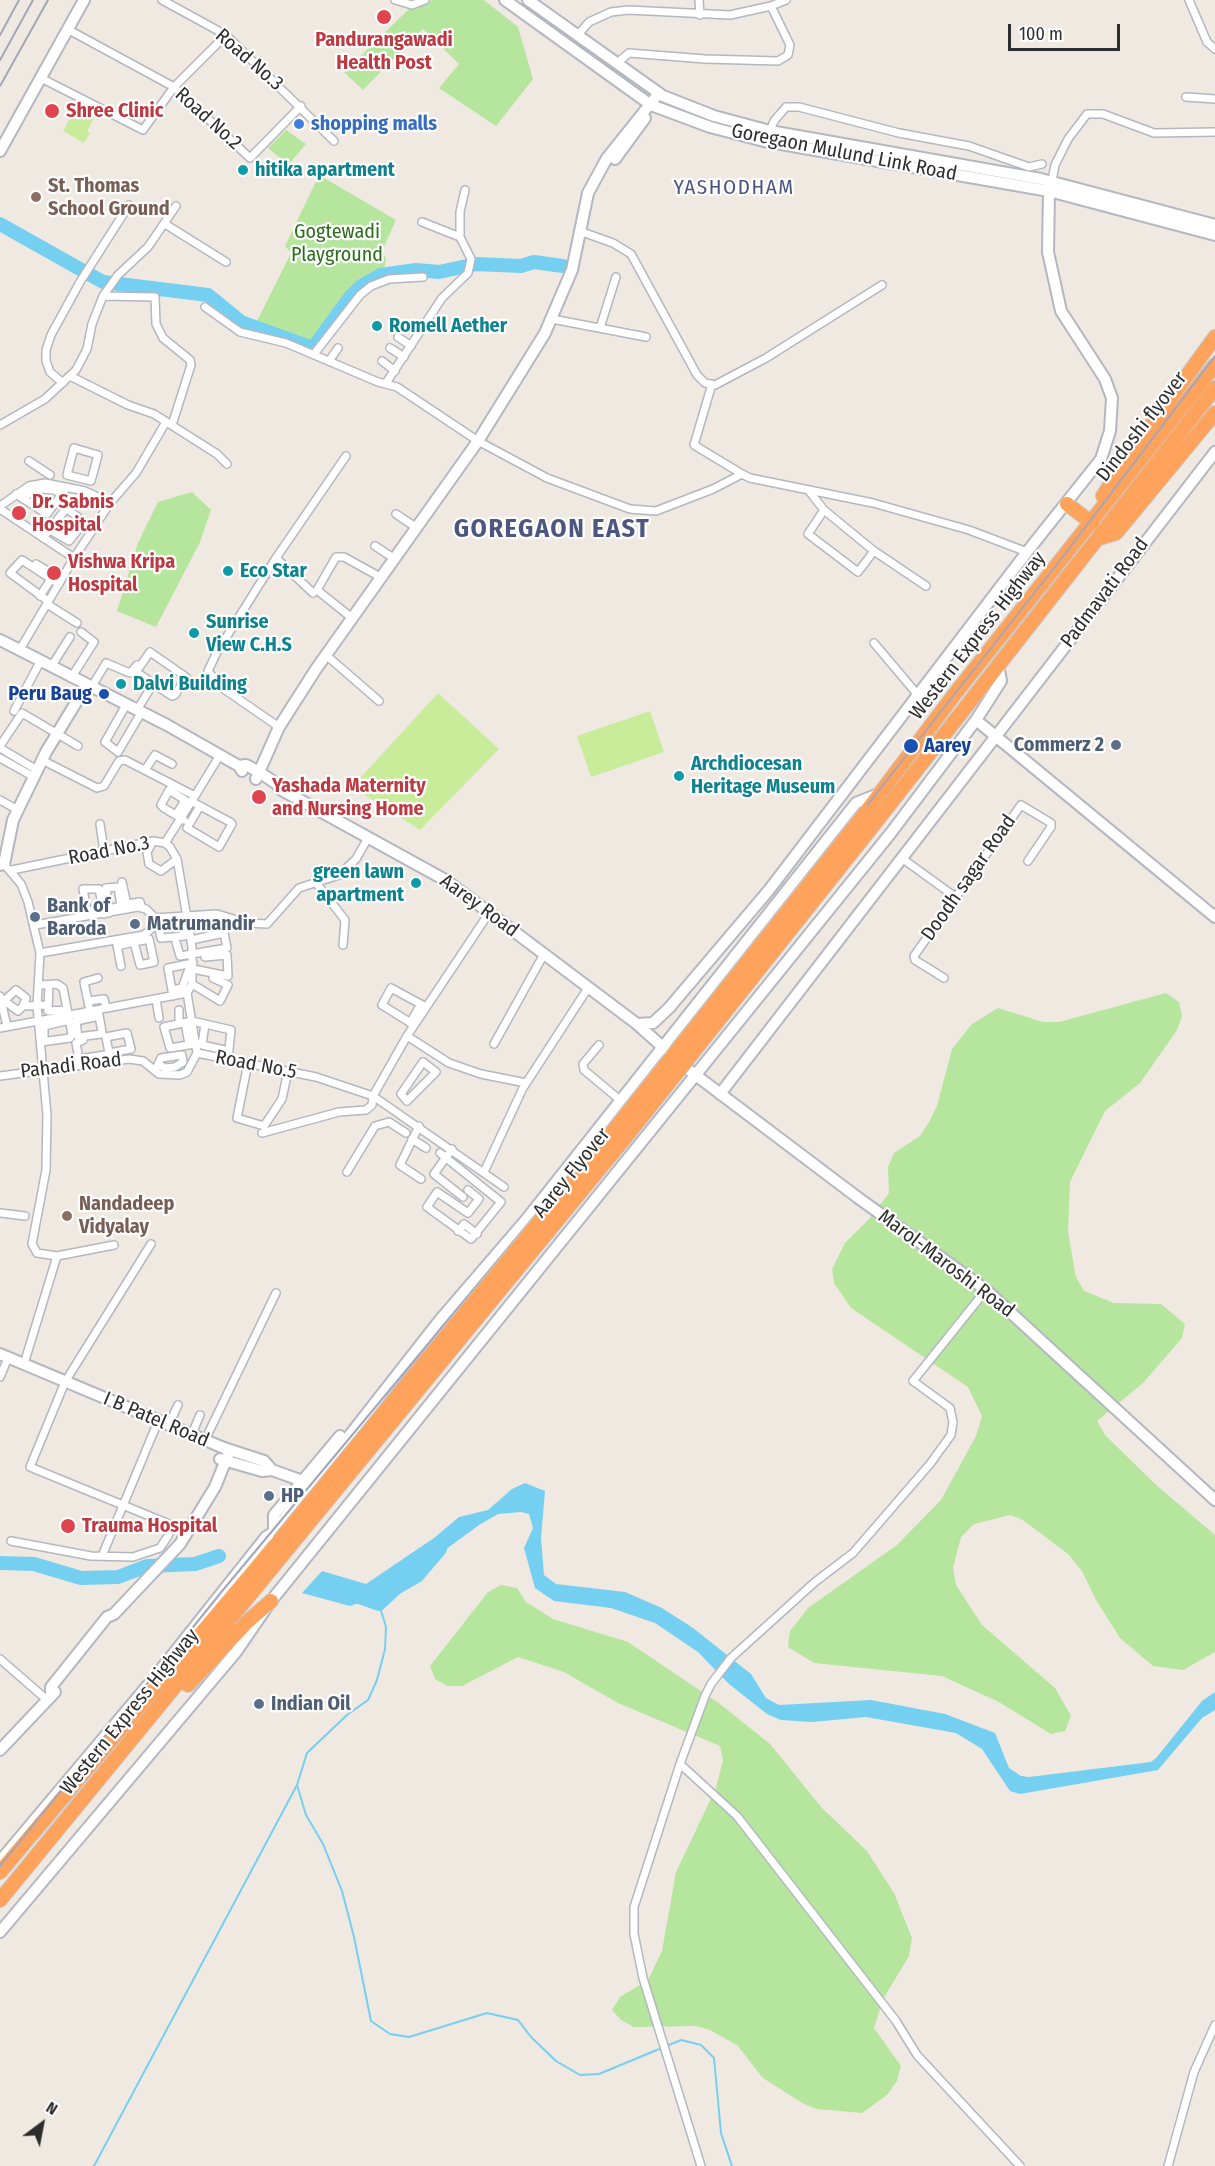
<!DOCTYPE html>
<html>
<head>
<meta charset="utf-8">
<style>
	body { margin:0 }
	#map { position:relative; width:1215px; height:2166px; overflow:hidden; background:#efe9e1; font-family:"Fira Sans Condensed",sans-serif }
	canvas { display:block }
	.north { position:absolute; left:12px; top:2094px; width:60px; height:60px; -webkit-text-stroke:4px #fff; paint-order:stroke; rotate:32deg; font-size:16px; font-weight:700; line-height:24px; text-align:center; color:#2e2e2e }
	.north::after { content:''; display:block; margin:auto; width:21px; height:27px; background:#2e2e2e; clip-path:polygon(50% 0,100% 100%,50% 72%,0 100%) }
	.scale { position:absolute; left:1008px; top:24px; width:112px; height:27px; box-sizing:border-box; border:3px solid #2e2e2e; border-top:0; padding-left:8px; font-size:18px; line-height:21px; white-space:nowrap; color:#2e2e2e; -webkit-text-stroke:4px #fff; paint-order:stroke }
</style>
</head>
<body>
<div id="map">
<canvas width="1215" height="2166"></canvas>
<div class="north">N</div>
<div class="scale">100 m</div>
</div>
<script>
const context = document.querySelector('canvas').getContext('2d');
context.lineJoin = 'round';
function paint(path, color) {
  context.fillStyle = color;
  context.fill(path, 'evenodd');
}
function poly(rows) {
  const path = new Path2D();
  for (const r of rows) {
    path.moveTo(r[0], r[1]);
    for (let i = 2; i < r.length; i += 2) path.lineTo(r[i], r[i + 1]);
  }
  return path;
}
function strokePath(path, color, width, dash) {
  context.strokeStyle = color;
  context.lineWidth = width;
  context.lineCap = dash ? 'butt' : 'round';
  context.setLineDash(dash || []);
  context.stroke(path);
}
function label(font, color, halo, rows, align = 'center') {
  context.font = font + ' "Fira Sans Condensed",sans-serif';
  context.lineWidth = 4.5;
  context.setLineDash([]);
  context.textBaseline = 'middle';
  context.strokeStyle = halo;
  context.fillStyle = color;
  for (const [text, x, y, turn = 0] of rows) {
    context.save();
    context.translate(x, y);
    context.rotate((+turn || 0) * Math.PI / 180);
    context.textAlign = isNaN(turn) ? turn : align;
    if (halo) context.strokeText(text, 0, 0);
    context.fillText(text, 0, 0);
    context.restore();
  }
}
paint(poly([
	[432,0,484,0,518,27,533,79,496,126,439,88,459,64,423,29,363,90,344,72,408,10],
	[286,130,306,144,288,165,268,148],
	[319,175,396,220,382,251,386,259,384,270,365,279,352,290,312,345,256,323,291,253,285,246],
	[192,492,211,510,200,542,156,627,117,611,138,543,158,502],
	[1166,993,1179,1002,1182,1016,1177,1030,1140,1083,1105,1111,1070,1182,1068,1232,1076,1277,1084,1291,1114,1303,1161,1304,1185,1324,1182,1338,1143,1383,1097,1421,1105,1435,1155,1484,1215,1535,1215,1652,1183,1670,1153,1666,1120,1638,1096,1600,1082,1571,1068,1554,1023,1520,1010,1515,974,1524,961,1537,953,1568,956,1585,982,1625,1055,1688,1071,1716,1065,1731,1051,1734,999,1702,942,1676,814,1663,788,1647,790,1631,808,1608,897,1545,941,1500,976,1436,982,1416,968,1387,851,1308,834,1283,832,1269,845,1243,869,1219,889,1193,888,1167,894,1153,920,1136,929,1122,937,1106,952,1049,972,1024,998,1008,1043,1022,1059,1022],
	[501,1585,517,1588,526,1602,553,1619,628,1642,720,1704,770,1744,822,1808,867,1851,894,1893,912,1938,909,1956,883,1999,874,2028,901,2066,897,2081,887,2095,862,2113,817,2109,804,2104,763,2078,737,2045,710,2030,696,2026,634,2027,621,2020,612,2010,620,1997,648,1980,662,1951,676,1872,716,1788,723,1760,720,1746,618,1703,564,1672,518,1657,462,1686,447,1686,435,1679,430,1666,488,1592]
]), '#b6e59e');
paint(poly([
	[79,102,100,114,97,120,94,118,87,131,90,133,84,143,63,131],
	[438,693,499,749,420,830,352,787],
	[650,711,664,752,591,777,577,736]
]), '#c9ec9a');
paint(poly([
	[525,1483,545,1491,541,1538,544,1575,556,1584,625,1592,662,1608,693,1628,751,1674,766,1698,779,1705,871,1700,945,1714,995,1733,1009,1768,1021,1776,1029,1777,1151,1762,1157,1757,1202,1701,1215,1692,1215,1710,1202,1718,1158,1770,1020,1794,1010,1791,982,1749,956,1733,866,1717,812,1722,781,1720,767,1714,729,1684,698,1652,655,1623,611,1608,554,1601,535,1588,524,1548,533,1528,529,1514,521,1512,498,1514,479,1525,384,1595,350,1606,302,1593,322,1571,366,1584,434,1538,459,1517,488,1510,512,1489]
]), '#75cff0');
strokePath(poly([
	[297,1785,306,1815,323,1844,342,1891,354,1937,371,2021,390,2034,409,2037,487,2013,518,2020,531,2037,556,2061,580,2075,599,2074,681,2040,701,2045,714,2058,721,2133,732,2166],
	[94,2166,297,1785,307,1753,347,1715,368,1700,377,1680,385,1649,386,1627,379,1604]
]), '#75cff0', 2);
strokePath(poly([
	[0,224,103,282,208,295,241,322,313,348,351,296,363,285,381,275,416,270,439,272,476,264,521,266,534,262,563,266],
	[0,1563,34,1564,81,1578,118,1577,147,1566,195,1564,219,1556],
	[350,1594,379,1604,396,1588,417,1576,440,1549]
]), '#75cff0', 14);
const street = poly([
	[162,0,226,35,334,141],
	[395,0,412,5,425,0],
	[699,0,700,15],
	[1189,0,1207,42,1215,49],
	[69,30,174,87,250,158,301,106],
	[577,36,589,22,611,12,628,10,730,15,771,6,786,0],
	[616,64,629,53,705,59,778,61,788,55,790,45,771,6],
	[41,78,143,130,174,87,226,35],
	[1186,97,1215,99],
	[770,131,774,121,786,107,799,107,899,133,969,146,1029,167,1042,164],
	[1052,181,1055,165,1068,139,1087,114,1103,114,1154,133,1215,132],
	[422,222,460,237],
	[165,224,226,262],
	[582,232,613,243,631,254,697,375,705,383,715,385,766,358,882,285],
	[103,296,155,297,156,324,163,338,190,360,191,365,172,425],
	[205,307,240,332,286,343,378,382,397,387,478,441,547,478,630,509,656,511,713,489,742,474,750,478,873,503,969,530,1027,552],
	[552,319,646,337],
	[600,328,616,277],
	[398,337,411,346],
	[390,348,404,357],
	[314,354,360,295,371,286,389,279,423,277],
	[329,361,338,348],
	[382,361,395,371],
	[70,376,128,405,154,414,217,454,227,464],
	[63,383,50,372,46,361,46,350,51,335,80,282,129,205],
	[386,383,442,298,468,273,471,259,460,237,460,212,465,190],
	[712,384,694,445,742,474],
	[0,425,45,399,76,370,87,349,92,324,103,296,118,275,148,247,176,206],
	[74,448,98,455,91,481,67,475,74,448],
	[29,461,50,475],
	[809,491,824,510,874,551,926,586],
	[16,494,47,514,67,487],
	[22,498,38,489,54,490,62,494],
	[0,506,29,486,45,483,85,491,110,503],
	[0,509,74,558],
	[824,510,808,534,858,572,874,551],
	[396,514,417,528],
	[43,538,65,510,66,508,84,522,69,541,50,530],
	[375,546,395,559],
	[276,558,313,593],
	[36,564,61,579],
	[40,596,51,579],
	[48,601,10,573,22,560,59,584],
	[47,604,77,623],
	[352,618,317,590,336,557,344,557,382,578],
	[874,643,917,694],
	[19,651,74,558,110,503,136,473,166,422],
	[150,652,186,677,175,695,172,696,136,672,150,652],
	[326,655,379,701],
	[51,667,70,637],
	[71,678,94,642,81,632],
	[91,688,106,663,130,673,137,665],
	[126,705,105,742,118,752,141,713],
	[137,710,153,684],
	[14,711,40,662],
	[279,727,221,687,208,671,217,652,276,558,346,456],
	[0,746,22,713,78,746],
	[0,748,37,770],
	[0,758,34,777],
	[42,760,97,788,104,786,119,761,125,760,195,796,165,843],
	[145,770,155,755,172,764],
	[195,796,220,755],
	[0,800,18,810],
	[191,801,200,806,230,822,232,824,219,847,187,828,200,806],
	[176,815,185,800,169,790,161,805,164,808,184,820],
	[100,824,104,851],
	[153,841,147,852,149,864,161,871,177,859],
	[903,859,954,896],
	[4,864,21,884,28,902,40,953,37,1006,47,1115,46,1170,32,1244,37,1253,57,1256],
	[12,870,153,841,165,843,170,847,177,859,192,947,192,984,187,993,197,1053],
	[122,882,128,909],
	[317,884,345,920,343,945],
	[127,904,140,902,142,908],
	[103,909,87,911,83,889,99,889,104,914],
	[109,913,106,888,118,887,121,906,113,908],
	[155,918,217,914,247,923,267,924,299,888,339,875,356,859,368,838],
	[153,924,179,920,181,921,184,936,161,938,158,923],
	[35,925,138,907,146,909,155,918],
	[149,939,154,962,140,965,134,942,149,939],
	[116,940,121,966],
	[176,942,180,956,227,948,224,933,191,940],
	[117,946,130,943],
	[40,953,144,935,151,929,155,918],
	[193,969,228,976,227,955,205,957],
	[944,978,915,960,914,956,1021,805,1051,823,1051,827,1028,861],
	[192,984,220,1001,228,985,213,978],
	[40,985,57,984,63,988,72,1034,70,1038,41,1042],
	[49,985,48,1011,67,1010],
	[172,990,182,988,189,969],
	[0,996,7,1026],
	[173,996,168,968,193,963],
	[156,999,159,1018],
	[88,1001,104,999,106,1008],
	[23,1006,26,998,16,990,6,999,6,1002,18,1011,23,1006,47,1005],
	[98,1010,102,1032,101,1034,78,1037,76,1021,99,1016],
	[179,1010,179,1021],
	[90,1011,84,982,98,978],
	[185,1023,189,1044],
	[410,1023,421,1004],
	[205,1024,202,1045,229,1051],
	[414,1025,382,1005,391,988,426,1007],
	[0,1028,187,993],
	[127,1033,131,1049,109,1053,106,1037,127,1033],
	[44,1036,44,1026,70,1020],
	[407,1036,449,1063,481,1074,526,1083],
	[201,1043,170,1048,164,1027,192,1021,231,1030,228,1059],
	[494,1044,544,954],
	[599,1045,583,1064,584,1070,620,1100],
	[197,1053,316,1077,373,1096,504,1187],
	[79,1059,105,1055],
	[423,1062,436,1072,407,1101,401,1094,423,1062],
	[248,1063,237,1118,264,1126,282,1099,288,1071],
	[80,1065,76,1043,83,1040],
	[155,1071,161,1058,182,1055,183,1062,175,1067,165,1068,159,1065],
	[0,1076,129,1059,143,1061,159,1074,180,1075,187,1072,197,1053],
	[419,1126,400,1165,421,1179],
	[262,1133,339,1112,366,1110,372,1105,373,1096,407,1036,489,913],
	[412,1139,426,1148],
	[452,1149,434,1174,463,1197],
	[440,1153,501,1202,471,1239,427,1207,437,1192,468,1213,479,1199,468,1190],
	[347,1172,375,1126,389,1122,406,1133],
	[484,1172,523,1088,588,988],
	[0,1213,25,1216],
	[458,1231,464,1224,477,1234],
	[986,1290,913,1381,950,1408,953,1422,951,1435,930,1464,853,1553,815,1582,731,1658,711,1684,705,1696,680,1764,737,1816,896,2021,917,2055,1020,2166],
	[24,1364,57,1256,114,1245],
	[0,1377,8,1358],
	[169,1424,178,1405],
	[192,1434,200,1415],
	[205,1440,276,1293],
	[11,1541,91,1556,133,1557,160,1548,168,1536,171,1528,169,1524,30,1467,65,1382,151,1244],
	[102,1556,159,1419],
	[0,1659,46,1699],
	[680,1764,634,1907,634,1934,643,1978,701,2166],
	[1168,2166,1194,2072,1215,2025]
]);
const secondary = poly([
	[505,0,651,105,710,127,764,141,1049,191,1215,235],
	[528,0,663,96,714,116,770,131,1041,179,1215,225],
	[0,151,84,0],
	[615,159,645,118],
	[0,640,167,725,239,766,242,771],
	[976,720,1215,917],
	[239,766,246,765,259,772,277,784,280,789,447,881,637,1024,666,1050],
	[256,779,279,727,316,669,478,441,545,333,572,270,588,193,607,158,659,93],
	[0,865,4,864,13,820,46,752,86,686],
	[637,1024,653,1023,669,1008,769,890,1027,552,1101,459,1110,431,1112,398,1105,379,1061,311,1048,252,1049,191],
	[677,1061,857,1197,986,1290,1215,1500],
	[720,1094,1215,452],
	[0,1354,224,1448,264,1461,272,1470,311,1484],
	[220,1459,262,1471,272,1470],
	[274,1532,274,1515,340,1436],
	[51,1694,51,1687,107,1617,114,1614,180,1544,215,1487,230,1450],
	[0,1750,55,1692],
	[0,1861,154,1678,266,1537,274,1532,439,1321,525,1221,856,803,881,793],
	[0,1932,236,1652,271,1601,890,834,976,720,1001,681,998,664]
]);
const highway = poly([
	[1103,496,1125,461,1215,337],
	[1067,504,1092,523],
	[1099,538,1116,533,1215,413],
	[866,812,954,695,1215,365],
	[879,818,1215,388],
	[188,1685,247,1622,271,1601],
	[0,1872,279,1541],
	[0,1900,289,1547]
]);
strokePath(street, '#b4b7c1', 10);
strokePath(secondary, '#b4b7c1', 14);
strokePath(highway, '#c9c9c9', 16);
strokePath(street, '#fff', 7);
strokePath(secondary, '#fff', 10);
strokePath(highway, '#ffa35c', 14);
strokePath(poly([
	[0,35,19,0],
	[0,60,33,0],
	[0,86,48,0],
	[0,1866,223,1590,698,1020,1065,554,1215,356]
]), '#a3a6b8', 2);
const highwayBridge = poly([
	[279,1541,610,1135,866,812],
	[289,1547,629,1133,879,818]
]);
strokePath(highwayBridge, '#c9c9c9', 16, []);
strokePath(highwayBridge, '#ffa35c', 14);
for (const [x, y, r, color] of [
	[384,17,8,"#e0444e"],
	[52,111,8,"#e0444e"],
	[299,124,6,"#3f7fe0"],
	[243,170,6,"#0f9aa8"],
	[36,197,6,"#8d6e63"],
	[377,326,6,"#0f9aa8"],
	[19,513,8,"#e0444e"],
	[228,571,6,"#0f9aa8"],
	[54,573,8,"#e0444e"],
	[194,633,6,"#0f9aa8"],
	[121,684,6,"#0f9aa8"],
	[104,694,6,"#1a4fb4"],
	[1116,745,6,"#5c6f8a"],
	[911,746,8,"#1a4fb4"],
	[679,776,6,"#0f9aa8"],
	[259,797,8,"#e0444e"],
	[416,883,6,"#0f9aa8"],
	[35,917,6,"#5c6f8a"],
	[135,924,6,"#5c6f8a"],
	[67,1216,6,"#8d6e63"],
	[269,1496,6,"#5c6f8a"],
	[68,1526,8,"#e0444e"],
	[259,1704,6,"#5c6f8a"]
]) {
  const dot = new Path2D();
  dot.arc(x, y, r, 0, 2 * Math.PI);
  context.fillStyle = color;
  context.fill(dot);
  strokePath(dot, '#fff', 2);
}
label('bold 20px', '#be3a42', '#fff', [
	["Pandurangawadi",384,40,"center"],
	["Health Post",384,63,"center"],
	["Shree Clinic",66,111],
	["Dr. Sabnis",32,502],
	["Hospital",32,525],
	["Vishwa Kripa",68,562],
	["Hospital",68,585],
	["Yashada Maternity",272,786],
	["and Nursing Home",272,809],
	["Trauma Hospital",82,1526]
], 'left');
label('20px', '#2e2e2e', '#fff', [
	["Road No.3",249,60,41],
	["Road No.2",208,119,42],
	["Goregaon Mulund Link Road",844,153,11],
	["Dindoshi flyover",1142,427,-52],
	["Padmavati Road",1105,593,-53],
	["Western Express Highway",978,636,-52],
	["Road No.3",109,851,-11],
	["Doodh sagar Road",969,878,-55],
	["Aarey Road",479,906,36],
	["Road No.5",256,1065,11],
	["Pahadi Road",71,1066,-7],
	["Aarey Flyover",572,1173,-51],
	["Marol-Maroshi Road",946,1264,37],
	["I B Patel Road",156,1420,23],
	["Western Express Highway",130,1712,-51]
]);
label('bold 20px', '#366cbe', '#fff', [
	["shopping malls",311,124]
], 'left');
label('bold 20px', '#0d838f', '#fff', [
	["hitika apartment",255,170],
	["Romell Aether",389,326],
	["Eco Star",240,571],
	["Sunrise",206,622],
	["View C.H.S",206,645],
	["Dalvi Building",133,684],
	["Archdiocesan",691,764],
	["Heritage Museum",691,787],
	["green lawn",404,872,"right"],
	["apartment",404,895,"right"]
], 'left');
label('bold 20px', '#785e54', '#fff', [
	["St. Thomas",48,186],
	["School Ground",48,209],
	["Nandadeep",79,1204],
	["Vidyalay",79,1227]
], 'left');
label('20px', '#2c6e1b', '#fff', [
	["Gogtewadi",337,232],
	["Playground",337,255]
]);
label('bold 20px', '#164399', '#fff', [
	["Peru Baug",92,694],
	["Aarey",924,746,"left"]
], 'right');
label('bold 20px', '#4e5e75', '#fff', [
	["Commerz 2",1104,745,"right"],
	["Bank of",47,906],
	["Baroda",47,929],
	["Matrumandir",147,924],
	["HP",281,1496],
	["Indian Oil",271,1704]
], 'left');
context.letterSpacing = '1.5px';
label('21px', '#4d5680', '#fff', [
	["YASHODHAM",734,188]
]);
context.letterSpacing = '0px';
context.letterSpacing = '1.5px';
label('bold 26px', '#4d5680', '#fff', [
	["GOREGAON EAST",552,530]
]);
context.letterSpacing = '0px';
</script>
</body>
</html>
